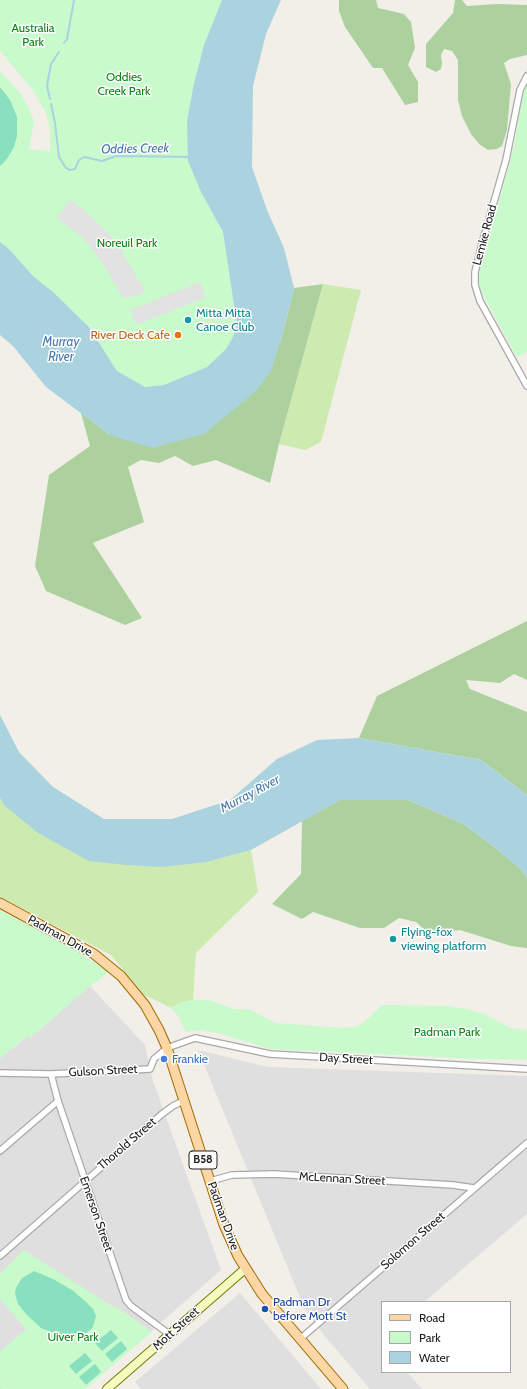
<!DOCTYPE html>
<html>
<head>
<meta charset="utf-8">
<style>
	body { margin:0 }
	#map { position:relative; width:527px; height:1389px; overflow:hidden; background:#f2efe9; font-family:Cabin,sans-serif }
	canvas { display:block }
	.legend { position:absolute; left:381px; top:1301px; width:130px; height:72px; box-sizing:border-box; background:#fff; border:1px solid #a7a7a7; margin:0; padding:5px 7px; list-style:none; font-size:12px; color:#222 }
	.legend li { display:flex; align-items:center; gap:8px; height:20px }
	.legend b { width:20px; border:1px solid #a7a7a7 }
</style>
</head>
<body>
<div id="map">
<canvas width="527" height="1389"></canvas>
<ul class="legend">
<li><b style="height:5px;background:#fcd6a4"></b>Road</li>
<li><b style="height:11px;background:#c8facc"></b>Park</li>
<li><b style="height:11px;background:#aad3df"></b>Water</li>
</ul>
</div>
<script>
const context = document.querySelector('canvas').getContext('2d');
context.lineJoin = 'round';
function paint(path, color) {
  context.fillStyle = color;
  context.fill(path, 'evenodd');
}
function poly(rows) {
  const path = new Path2D();
  for (const r of rows) {
    path.moveTo(r[0], r[1]);
    for (let i = 2; i < r.length; i += 2) path.lineTo(r[i], r[i + 1]);
  }
  return path;
}
function strokePath(path, color, width, dash) {
  context.strokeStyle = color;
  context.lineWidth = width;
  context.lineCap = dash ? 'butt' : 'round';
  context.setLineDash(dash || []);
  context.stroke(path);
}
function label(font, color, halo, rows, align = 'center') {
  context.font = font + ' Cabin,sans-serif';
  context.lineWidth = 3;
  context.setLineDash([]);
  context.textBaseline = 'middle';
  context.strokeStyle = halo;
  context.fillStyle = color;
  for (const [text, x, y, turn = 0] of rows) {
    context.save();
    context.translate(x, y);
    context.rotate((+turn || 0) * Math.PI / 180);
    context.textAlign = isNaN(turn) ? turn : align;
    if (halo) context.strokeText(text, 0, 0);
    context.fillText(text, 0, 0);
    context.restore();
  }
}
paint(poly([
	[90,986,145,1045,153,1081,221,1270,85,1389,0,1389,0,1058,28,1036,30,1038],
	[198,1050,268,1067,527,1076,527,1214,424,1302,382,1302,382,1339,380,1341,382,1343,382,1372,407,1372,422,1389,370,1389,324,1335,304,1307],
	[240,1293,321,1389,141,1389,135,1382]
]), '#e0dfdf');
paint(poly([
	[323,284,361,290,321,442,305,450,279,444],
	[0,798,4,805,207,862,251,850,258,892,196,953,193,1000,183,1002,171,1008,143,994,111,955,0,897]
]), '#cdebb0');
paint(poly([
	[339,0,376,0,378,8,404,14,411,22,415,48,408,65,418,82,418,102,405,105,382,68,373,68,345,27,339,11],
	[455,0,462,0,467,6,498,4,527,5,527,55,510,59,504,63,511,84,507,130,502,146,497,149,488,150,479,144,471,134,462,116,458,100,458,60,452,51,444,49,441,55,442,63,441,69,436,72,426,67,426,44,453,13],
	[323,284,279,444,270,483,216,460,193,466,175,456,159,463,141,460,128,467,144,522,93,543,142,618,125,625,46,591,35,566,49,475,90,446,81,413,110,435,270,371,282,336,294,288],
	[527,621,527,680,514,674,500,683,466,680,470,689,527,712,527,795,481,760,359,738,377,696],
	[340,800,408,800,464,824,498,850,522,870,527,878,527,948,511,946,460,930,429,934,416,922,399,918,384,928,360,928,313,912,302,919,272,904,301,874,302,821]
]), '#add19e');
paint(poly([
	[0,0,222,0,204,45,194,83,187,121,201,192,223,232,237,325,233,337,226,349,207,367,164,385,145,387,117,371,89,327,52,291,34,277,8,248,0,242,0,71,20,93,29,108,34,122,29,149,50,151,50,129,46,113,32,89,0,51],
	[527,81,527,352,517,357,483,295,478,280,479,266,496,213,513,151,525,84],
	[0,910,69,946,109,972,90,986,30,1038,27,1036,0,1058],
	[193,1000,209,1000,234,1009,251,1010,275,1023,345,1028,358,1026,370,1017,382,1005,448,1006,471,1010,487,1015,510,1028,527,1030,527,1060,479,1059,271,1049,218,1033,199,1030,186,1032,178,1016,171,1008,183,1002],
	[24,1250,107,1303,121,1310,152,1332,85,1389,2,1389,0,1388,0,1352,26,1329,0,1299,0,1274]
]), '#c8facc');
paint(poly([
	[0,87,10,100,17,117,17,136,14,147,7,159,0,166],
	[34,1271,53,1279,72,1290,86,1302,93,1309,96,1316,93,1327,89,1331,83,1335,75,1337,64,1337,41,1328,27,1315,18,1304,15,1293,16,1288,22,1278],
	[111,1330,118,1338,102,1351,95,1343],
	[121,1341,127,1349,112,1362,105,1354],
	[85,1353,92,1361,76,1374,69,1366],
	[95,1364,101,1372,86,1385,79,1377]
]), '#88e0be');
paint(poly([
	[70,200,83,209,106,231,118,245,145,291,136,296,123,298,105,267,90,246,81,236,57,218],
	[200,282,206,297,136,325,130,310]
]), '#e2e2e2');
paint(poly([
	[222,0,281,0,266,34,253,86,252,167,267,210,284,248,294,288,282,336,271,371,255,392,204,434,152,448,110,435,46,387,13,346,0,335,0,242,8,248,34,277,52,291,89,327,117,371,145,387,164,385,207,367,226,349,233,337,237,325,223,232,201,192,188,161,187,121,194,83,204,45],
	[0,715,19,752,53,787,104,819,172,819,230,800,277,759,317,740,359,738,481,760,527,795,527,878,522,870,498,850,464,824,408,800,340,800,251,850,207,862,162,867,126,865,89,861,38,833,4,805,0,798]
]), '#aad3df');
strokePath(poly([
	[64,43,67,39,74,0],
	[50,99,47,86,51,64,59,52],
	[51,104,55,123,59,157,66,168,70,170,75,169,79,160,84,157,102,161,116,156,190,157]
]), '#aad3df', 2);
const street = poly([
	[527,76,520,90,506,160,483,240,475,272,475,285,480,301,527,386],
	[0,1073,51,1074,150,1069,154,1059,167,1048,195,1038,270,1054,527,1069],
	[51,1074,58,1101,126,1300,131,1306,169,1334],
	[0,1151,58,1101],
	[210,1181,232,1175,274,1174,453,1185,474,1188],
	[0,1256,162,1114,173,1106,185,1100],
	[300,1339,527,1143]
]);
const secondary = poly([
	[107,1389,245,1269]
]);
const primary = poly([
	[0,903,94,954,121,976,145,1005,159,1030,167,1048,224,1225,238,1256,262,1294,343,1389]
]);
strokePath(street, '#a9a9a9', 8);
strokePath(secondary, '#707d05', 10);
strokePath(primary, '#a06b00', 11);
strokePath(street, '#fff', 5.5);
strokePath(secondary, '#f7fabf', 8);
strokePath(primary, '#fcd6a4', 9);
for (const [x, y, r, color] of [
	[188,320,4,"#0f9aa8"],
	[178,335,4,"#e8710a"],
	[393,939,4,"#0f9aa8"],
	[164,1059,4,"#3f7fe0"],
	[265,1309,4,"#1a4fb4"]
]) {
  const dot = new Path2D();
  dot.arc(x, y, r, 0, 2 * Math.PI);
  context.fillStyle = color;
  context.fill(dot);
  strokePath(dot, '#fff', 1.5);
}
for (const [x, y, w] of [
	[203,1160,28]
]) {
  const box = new Path2D();
  box.roundRect(x - w / 2, y - 9, w, 18, 3);
  context.fillStyle = '#fff';
  context.fill(box);
  strokePath(box, '#222', 1);
}
label('bold 11px', '#222', null, [
	["B58",203,1160]
]);
label('12px', '#0c8416', '#fff', [
	["Australia",33,28],
	["Park",33,42],
	["Oddies",124,77],
	["Creek Park",124,91],
	["Noreuil Park",127,243],
	["Padman Park",447,1032],
	["Uiver Park",73,1337]
]);
label('12px', '#222', '#fff', [
	["Lemke Road",485,235,-75],
	["Padman Drive",60,936,29],
	["Day Street",346,1059,3],
	["Gulson Street",103,1071,-3],
	["Thorold Street",127,1144,-41],
	["McLennan Street",342,1179,3],
	["Emerson Street",96,1214,71],
	["Padman Drive",223,1216,70],
	["Solomon Street",413,1241,-41],
	["Mott Street",176,1329,-42]
]);
label('12px', '#0d838f', '#fff', [
	["Mitta Mitta",196,313],
	["Canoe Club",196,327],
	["Flying-fox",401,932],
	["viewing platform",401,946]
], 'left');
label('12px', '#c56008', '#fff', [
	["River Deck Cafe",170,335]
], 'right');
label('12px', '#366cbe', '#fff', [
	["Frankie",172,1059]
], 'left');
label('12px', '#164399', '#fff', [
	["Padman Dr",273,1302],
	["before Mott St",273,1316]
], 'left');
label('italic 13px', '#4a7aab', '#fff', [
	["Oddies Creek",135,149,-1],
	["Murray",61,342],
	["River",61,357],
	["Murray River",250,794,-28]
]);
</script>
</body>
</html>
